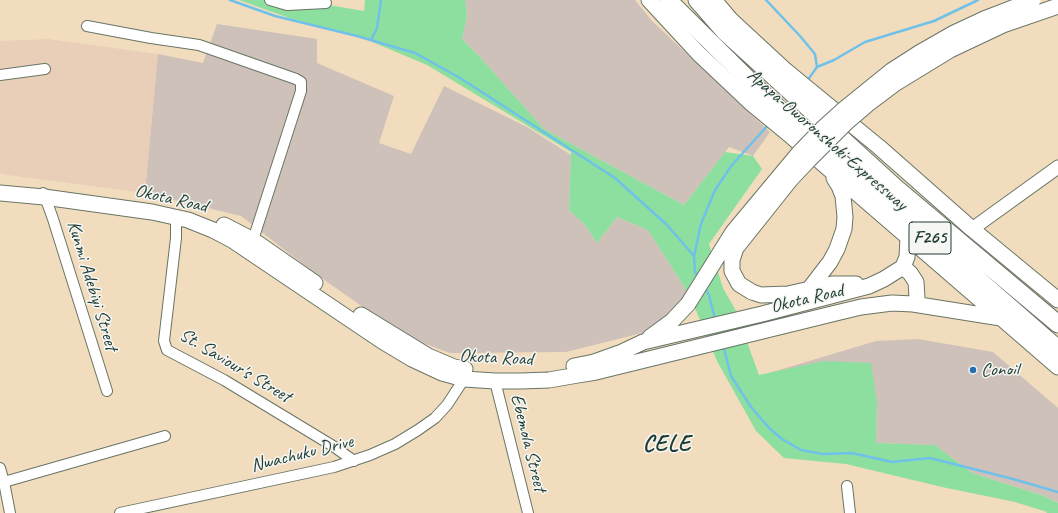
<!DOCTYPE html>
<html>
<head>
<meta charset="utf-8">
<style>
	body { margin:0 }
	canvas { display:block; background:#f2dcbe }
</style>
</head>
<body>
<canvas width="1058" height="513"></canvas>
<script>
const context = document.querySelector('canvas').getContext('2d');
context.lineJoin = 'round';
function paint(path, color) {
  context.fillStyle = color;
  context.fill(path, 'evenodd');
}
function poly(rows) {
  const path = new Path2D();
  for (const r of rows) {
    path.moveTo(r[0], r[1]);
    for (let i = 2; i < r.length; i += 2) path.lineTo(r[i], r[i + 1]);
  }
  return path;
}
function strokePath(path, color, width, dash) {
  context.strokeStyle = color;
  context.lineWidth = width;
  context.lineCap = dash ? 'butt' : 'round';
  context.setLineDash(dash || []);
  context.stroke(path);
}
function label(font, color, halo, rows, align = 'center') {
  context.font = font + ' Caveat,sans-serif';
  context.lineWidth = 3;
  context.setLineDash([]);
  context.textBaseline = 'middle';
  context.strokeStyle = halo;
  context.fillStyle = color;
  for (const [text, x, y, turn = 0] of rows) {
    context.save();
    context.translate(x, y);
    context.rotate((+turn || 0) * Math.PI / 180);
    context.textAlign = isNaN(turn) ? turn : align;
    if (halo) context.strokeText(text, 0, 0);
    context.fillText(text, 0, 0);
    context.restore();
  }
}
paint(poly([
	[48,39,158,54,145,193,0,174,0,41]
]), '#e9cfb8');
paint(poly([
	[465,0,635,0,652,21,770,132,753,156,729,147,684,205,544,129,478,55,462,39,467,17],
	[217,24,317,39,317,63,394,96,379,143,411,154,444,86,527,127,571,155,569,210,585,225,597,243,617,217,648,230,690,296,650,331,566,352,450,353,414,340,380,319,313,272,241,216,145,193,158,54,203,63],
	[918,339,993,352,1058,408,1058,503,1044,496,972,473,935,445,876,443,877,402,759,376,876,341]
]), '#cec1ba');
paint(poly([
	[239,0,299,0,364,11,365,0,465,0,467,17,462,39,478,55,544,129,684,205,725,152,753,156,762,169,709,244,723,288,735,309,759,375,824,361,871,363,877,402,876,443,935,445,972,473,1044,496,1058,503,1058,513,1046,513,1047,512,1015,502,942,487,846,464,784,458,756,431,717,361,690,296,648,230,617,217,597,243,585,225,569,210,571,152,427,65,358,36,292,19]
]), '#8ddf9f');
strokePath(poly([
	[230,0,275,16,357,36,415,53,460,78,615,178,667,225,694,256],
	[766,0,800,36,815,54,817,67,807,81],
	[371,40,377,28,381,0],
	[817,67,834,60,865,42,934,21,978,0],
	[698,277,695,272,694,256,701,224,715,190,732,165,769,124],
	[705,288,709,295,715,319],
	[723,345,731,376,751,407,769,428,782,439,801,450,822,454,852,453,892,462,930,458,1013,479,1058,492]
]), '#6fc1ea', 2.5);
const minor = poly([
	[270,0,287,5,326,3],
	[87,26,151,38,199,45,296,79,301,82,301,91,253,240],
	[0,75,45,69],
	[43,193,48,205,53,219,107,391],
	[176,217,176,238,164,341,167,350,224,380,333,446,354,461],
	[495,381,528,513],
	[0,468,4,482,10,513],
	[4,482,165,436],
	[847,486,850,513],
	[120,513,334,467,370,455,395,444,418,430,435,418,447,405,464,379]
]);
const secondary = poly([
	[972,229,1058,167]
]);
const primary = poly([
	[649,0,698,53,752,104,792,137,1058,367],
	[714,0,731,20,784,69,879,147,972,229,1058,300],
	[0,193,44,197,152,212,188,220,213,230,232,240,382,341,412,359,442,373,464,379,495,381,521,381,549,380,572,376,596,372,836,313,861,307,892,303,913,304,1001,318],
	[224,225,253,240,315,283],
	[903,267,910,273,916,282,917,298,913,304],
	[810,288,830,262,837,249,844,229,845,217,843,196,839,186,834,178],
	[752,292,761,295,788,294,832,284,856,284],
	[361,315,428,356,454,367,465,369],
	[650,337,672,321,688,304],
	[574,366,594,362,622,352,643,342,762,314,869,286,884,279,903,267,907,257,908,238]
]);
const motorway = poly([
	[668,0,762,93,801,129,947,252,1058,349],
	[697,0,725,32,896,188,1058,324]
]);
strokePath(minor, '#697564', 12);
strokePath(secondary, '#697564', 15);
strokePath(primary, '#697564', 17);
strokePath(motorway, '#697564', 19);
strokePath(minor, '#fff', 10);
strokePath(secondary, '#fff', 13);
strokePath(primary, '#fff', 15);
strokePath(motorway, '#fff', 17);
const primaryBridge = poly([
	[752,292,739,284,732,271,732,260,736,248,791,179,808,161,847,122,868,104,896,83,950,50,1003,25,1058,6],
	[688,304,733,232,798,154,823,128,844,109,891,71,919,53,954,33,984,19,1033,0]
]);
strokePath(primaryBridge, '#697564', 17, []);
strokePath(primaryBridge, '#fff', 15);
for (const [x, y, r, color] of [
	[973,370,4,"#1f6fb2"]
]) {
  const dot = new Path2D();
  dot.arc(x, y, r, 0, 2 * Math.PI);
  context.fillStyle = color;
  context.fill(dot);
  strokePath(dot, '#f6f6f2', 1.5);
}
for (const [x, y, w] of [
	[930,238,42]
]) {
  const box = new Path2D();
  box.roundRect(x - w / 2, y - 16, w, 32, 3);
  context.fillStyle = '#f6f6f2';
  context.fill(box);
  strokePath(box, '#1f3d34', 1);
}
label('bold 18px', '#1f3d34', null, [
	["F265",930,238]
]);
label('19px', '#1f3d34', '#f6f6f2', [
	["Apapa-Oworonshoki Expressway",827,140,41],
	["Okota Road",171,199,13],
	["Kunmi Adebiyi Street",92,286,73],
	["Okota Road",807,299,-13],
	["Okota Road",496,358,3],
	["St. Saviour's Street",235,366,31],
	["Ebemola Street",528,443,76],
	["Nwachuku Drive",302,454,-14]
]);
label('19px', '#1f3d34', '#f6f6f2', [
	["Conoil",981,370]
], 'left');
context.letterSpacing = '1px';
label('bold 23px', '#1f3d34', '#f6f6f2', [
	["CELE",667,445]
]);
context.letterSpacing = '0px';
</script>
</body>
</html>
